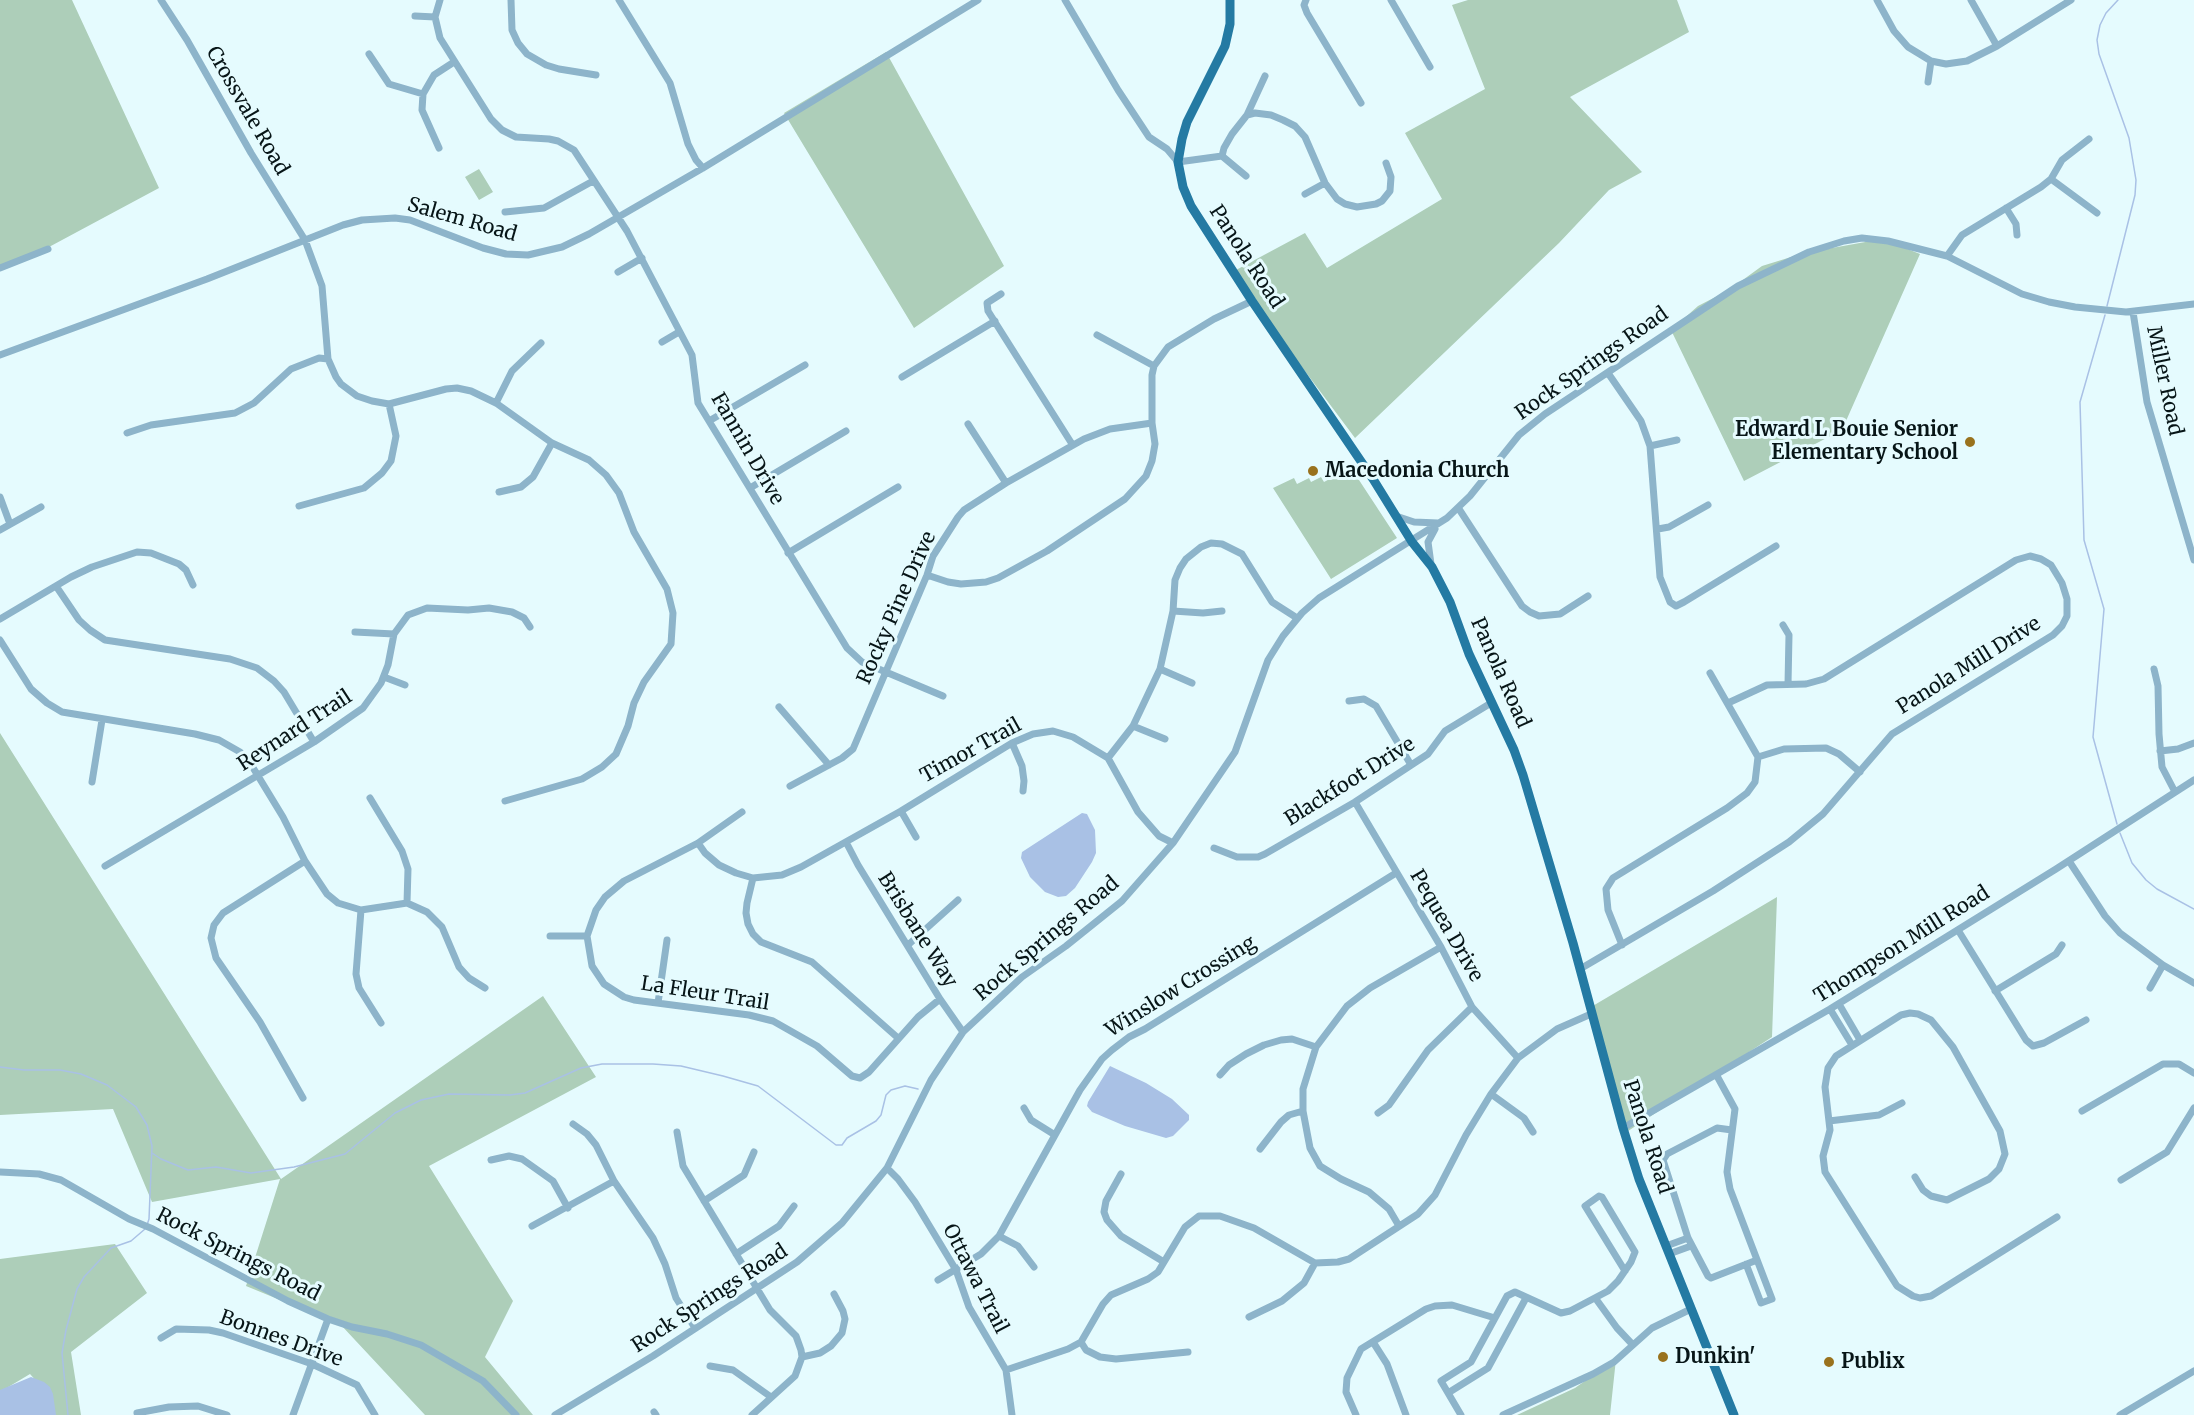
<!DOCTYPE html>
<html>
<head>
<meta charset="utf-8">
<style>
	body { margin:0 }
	canvas { display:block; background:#e5fbfe }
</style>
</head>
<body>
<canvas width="2194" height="1415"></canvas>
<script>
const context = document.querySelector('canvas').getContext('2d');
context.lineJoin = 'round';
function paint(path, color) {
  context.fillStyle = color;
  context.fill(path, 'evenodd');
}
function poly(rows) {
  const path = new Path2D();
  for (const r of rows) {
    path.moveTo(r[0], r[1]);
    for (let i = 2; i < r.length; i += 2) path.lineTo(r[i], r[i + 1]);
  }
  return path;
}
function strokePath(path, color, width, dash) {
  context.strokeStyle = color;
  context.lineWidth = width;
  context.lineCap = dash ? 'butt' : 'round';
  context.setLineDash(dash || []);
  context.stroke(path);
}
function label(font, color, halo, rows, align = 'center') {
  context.font = font + ' Merriweather,serif';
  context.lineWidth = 6;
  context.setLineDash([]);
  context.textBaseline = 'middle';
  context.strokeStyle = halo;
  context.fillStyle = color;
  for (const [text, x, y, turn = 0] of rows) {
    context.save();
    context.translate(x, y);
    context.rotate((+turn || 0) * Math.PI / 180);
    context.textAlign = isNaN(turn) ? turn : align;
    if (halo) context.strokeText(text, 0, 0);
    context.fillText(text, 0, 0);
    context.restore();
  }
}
paint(poly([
	[0,0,72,0,159,188,49,247,0,267],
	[1468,0,1677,0,1689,32,1570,97,1642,172,1609,190,1559,243,1355,438,1251,299,1236,270,1305,233,1327,268,1442,199,1405,133,1485,89,1452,5],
	[886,52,1004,266,914,328,784,113],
	[479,169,493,192,479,200,465,177],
	[1882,239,1920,254,1842,430,1744,481,1671,330,1698,306,1729,290,1762,266,1804,253],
	[1339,474,1359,480,1397,538,1331,579,1273,488,1294,478,1297,484,1309,478,1311,482,1321,477,1324,482],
	[0,733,281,1179,543,996,596,1077,429,1166,513,1301,485,1357,533,1415,425,1415,341,1325,246,1286,280,1179,152,1202,113,1109,0,1115],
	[1777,897,1772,1037,1625,1133,1591,1007],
	[115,1244,147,1293,71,1352,81,1415,43,1415,39,1384,30,1374,0,1392,0,1259],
	[1616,1359,1610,1415,1517,1415,1575,1388]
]), '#adceb9');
paint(poly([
	[1082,813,1087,814,1095,830,1096,853,1092,862,1075,888,1066,896,1058,897,1045,892,1030,877,1021,858,1022,852],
	[1110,1066,1146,1083,1172,1099,1189,1115,1189,1120,1173,1136,1166,1138,1125,1126,1092,1112,1087,1106,1088,1102],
	[31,1377,44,1382,50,1387,53,1394,56,1415,0,1415,0,1390]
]), '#a9c1e5');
strokePath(poly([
	[2107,306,2135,195,2136,180,2129,138,2099,54,2097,40,2100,25,2106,13,2118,0],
	[2105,315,2080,402,2084,540,2104,609,2093,737,2117,824],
	[2120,833,2132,863,2146,880,2157,889,2194,909],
	[0,1067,24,1070,60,1070,81,1074,107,1085,136,1107,147,1125,152,1146,149,1219,147,1225],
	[152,1153,161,1159,188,1170,216,1167,251,1173,294,1167,345,1154,395,1113,421,1100,449,1094,510,1095,525,1093,581,1068,602,1064,653,1064,681,1066,723,1076,758,1086,836,1145,842,1145,847,1138,876,1121,881,1115,886,1095,891,1090,905,1086,918,1089],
	[68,1415,62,1353,66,1330,77,1289,84,1277,111,1248,131,1241,145,1229]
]), '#a9c1e5', 1.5);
strokePath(poly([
	[161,0,187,40,251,153,305,240,322,286,328,359,336,377,341,384,357,396,372,401,389,404,446,389,457,388,471,391,496,403,552,443,589,460,606,475,619,493,634,532,667,589,673,613,671,644,644,682,634,703,628,726,616,754,602,767,582,779,505,801],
	[440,0,435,17,440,38,491,119,502,130,516,137,549,139,558,141,574,150,627,231,692,355,698,403,847,648,862,662,943,696],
	[511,0,512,30,518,43,527,54,546,65,559,69,596,75],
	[619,0,670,83,688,144,696,160,703,168],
	[1065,0,1118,90,1149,137,1167,149,1178,162,1222,156],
	[1306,0,1304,5,1307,13,1361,103],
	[1391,0,1430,67],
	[1877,0,1894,31,1908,47,1931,61,1946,64,1967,61,1997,46,2071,0],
	[1971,0,1997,46],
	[415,16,435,17],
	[369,54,389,84,423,94],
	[1928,82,1931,61],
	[1247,115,1265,76],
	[439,148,422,110,423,94,434,75,454,62],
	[1222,156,1224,148,1232,134,1247,115,1255,113,1271,115,1283,120,1295,126,1305,137,1325,183,1337,199,1345,204,1357,207,1376,204,1382,201,1390,191,1391,177,1386,163],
	[1222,156,1246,176],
	[2051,179,2097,213],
	[1305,194,1325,183],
	[2006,208,2016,224,2017,235],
	[505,212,544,208,593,181],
	[1947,256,1962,235,2041,187,2051,179,2062,160,2089,139],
	[0,268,48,249],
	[618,272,642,258],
	[1001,294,987,303,988,311,1072,444],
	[2133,312,2147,402,2194,560],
	[1097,335,1154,366],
	[662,342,679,332],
	[0,355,207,279,343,225,362,220,395,218,410,220,483,248,506,254,528,255,562,247,589,234,703,168,978,0],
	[1608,373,1641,421,1650,446,1660,577,1670,602,1676,606,1684,602,1776,546],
	[902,377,995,321],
	[496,403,512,371,541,343],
	[709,421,805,365],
	[968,424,1006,483],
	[127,433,151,425,235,413,254,403,291,369,319,358,328,359],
	[1650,446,1677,440],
	[750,488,846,431],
	[499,492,521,487,533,477,552,443],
	[0,497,10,524],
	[299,506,364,488,382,473,391,461,396,436,389,404],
	[1459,509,1522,606,1530,612,1539,616,1560,614,1588,596],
	[1396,516,1414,522,1438,523],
	[1658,529,1669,527,1708,505],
	[0,530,41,507],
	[788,553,898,487],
	[1431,564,1428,542,1435,529],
	[927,575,948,582,961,584,986,582,998,578,1047,551,1125,499,1146,476,1152,461,1155,444,1152,423,1152,375,1154,366,1168,347,1214,319,1252,301],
	[56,586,79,620,90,630,105,640,230,659,257,668,274,681,284,692,314,742],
	[1173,611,1203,613,1222,611],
	[0,619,71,577,92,567,137,552,151,553,179,564,186,570,193,585],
	[1783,625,1789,635,1788,684],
	[355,632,394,634],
	[0,640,31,689,47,703,62,712,195,734,219,740,240,752,252,766,283,817,305,861,327,894,338,903,361,910,407,903,427,912,442,927,459,967,469,978,485,988],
	[1160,669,1192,683],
	[2154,669,2158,686,2159,734,2162,767,2175,792],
	[384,677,405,685],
	[1349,701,1364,699,1376,706,1411,765],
	[779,707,829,765],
	[1133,726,1165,739],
	[1012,743,1022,766,1024,781,1023,791],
	[2160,751,2178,749,2194,743],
	[1758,757,1784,749,1826,748,1839,754,1860,772],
	[1108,758,1133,726,1160,669,1173,611,1175,580,1180,568,1186,559,1201,547,1211,543,1222,544,1242,554,1272,602,1297,618],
	[92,782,102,720],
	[790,786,842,758,853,749,927,575,933,556,958,517,964,510,1006,483,1084,439,1110,429,1152,423],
	[370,798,402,851,408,869,407,903],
	[1355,802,1441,947,1472,1007,1518,1058],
	[901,811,916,837],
	[742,812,698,843,624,881,605,897,596,910,587,936,592,966,604,984,624,997,634,1000,749,1015,773,1021,817,1046,852,1076,860,1078,869,1072,918,1017,940,999],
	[846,842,858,865,940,999,963,1032],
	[698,843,705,853,719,865,736,873,753,878,782,875,801,867,901,811,1012,743,1033,734,1053,731,1073,737,1108,758,1138,812,1159,836,1173,843],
	[1214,848,1237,857,1258,857,1265,854,1355,802,1428,754,1445,731,1491,703],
	[2069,861,2105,916,2120,933,2163,965,2194,983],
	[105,866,314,742,363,708,381,683,388,665,394,634,408,615,427,608,468,610,489,608,512,612,524,618,530,627],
	[753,878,747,903,746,913,748,924,753,934,761,942,812,962,898,1038],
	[361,910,356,974,359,988,381,1023],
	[1958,930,2026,1040,2033,1046,2044,1043,2086,1020],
	[550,936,587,936],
	[908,945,958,900],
	[1622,945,1608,910,1606,889,1613,878,1727,808,1747,793,1755,782,1758,757,1710,673],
	[1580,969,1713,891,1789,842,1823,814,1892,734,2053,635,2062,626,2067,616,2067,599,2062,583,2051,565,2041,559,2030,556,2016,560,1824,679,1806,684,1767,685,1728,703],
	[2150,988,2163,965],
	[1995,991,2056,954,2062,945],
	[658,1003,667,940],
	[1839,1004,1860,1040],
	[1830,1009,1852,1045],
	[1220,1075,1229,1065,1246,1054,1264,1045,1281,1040,1292,1039,1316,1047],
	[1717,1076,1735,1109,1727,1172,1730,1189,1772,1299,1761,1303,1746,1264],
	[1491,1094,1524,1118,1533,1132],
	[303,1098,260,1022,216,958,211,938,214,925,223,913,305,861],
	[1024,1108,1031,1120,1055,1135],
	[2082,1111,2163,1064,2179,1064,2194,1073],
	[1378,1113,1389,1105,1428,1050,1472,1007],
	[1829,1121,1879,1115,1902,1103],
	[573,1124,587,1134,596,1145,614,1181,653,1238,665,1264,676,1298,695,1328],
	[1623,1128,1830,1009,2056,869,2194,780],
	[1732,1130,1717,1128,1667,1154,1663,1160,1688,1238,1708,1276,1711,1278,1757,1260],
	[677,1132,683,1166,770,1310,796,1336,801,1350,802,1357,795,1376,752,1415],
	[1260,1149,1281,1122,1289,1115,1303,1111],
	[491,1160,509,1156,522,1159,553,1181,568,1208],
	[887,1168,898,1179,915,1202,956,1270,969,1307,1006,1370,1012,1415],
	[0,1172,39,1174,61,1180,129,1219,153,1229,288,1301,328,1319,352,1327,387,1334,421,1345,483,1381,516,1415],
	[1121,1174,1106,1201,1104,1212,1107,1220,1121,1236,1164,1262],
	[1915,1177,1923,1190,1931,1196,1947,1200,1989,1179,1999,1169,2005,1154,2000,1131,1953,1047,1931,1020,1918,1014,1910,1013,1901,1015,1836,1056,1828,1068,1825,1087,1830,1130,1823,1156,1825,1172,1897,1286,1913,1296,1920,1298,1931,1296,2057,1217],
	[2121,1180,2167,1152,2194,1108],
	[704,1201,744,1175,754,1152],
	[532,1226,614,1181],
	[1399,1226,1389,1209,1369,1192,1341,1179,1320,1166,1310,1148,1303,1111,1303,1089,1316,1047,1347,1006,1370,988,1441,947],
	[999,1236,1018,1246,1034,1267],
	[1666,1246,1688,1238],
	[736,1254,779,1226,794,1206],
	[1669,1254,1691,1246],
	[938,1280,981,1254,999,1236,1080,1090,1102,1059,1112,1050,1129,1037,1145,1029,1396,873],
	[1596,1299,1617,1328,1633,1345],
	[1249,1317,1282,1301,1304,1283,1315,1263],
	[161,1338,176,1329,209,1330,223,1333,312,1364,357,1385,375,1415],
	[1081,1342,1086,1350,1100,1357,1116,1359,1188,1352],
	[1373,1342,1387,1364,1406,1415],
	[802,1357,820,1353,831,1346,842,1333,845,1319,843,1311,834,1294],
	[710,1366,733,1370,771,1397],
	[1006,1370,1068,1349,1081,1342,1103,1304,1111,1295,1148,1279,1158,1272,1185,1227,1199,1216,1220,1216,1254,1228,1315,1263,1338,1262,1349,1259,1418,1214,1435,1195,1466,1135,1491,1094,1518,1058,1557,1029,1591,1014],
	[1448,1393,1488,1368,1526,1298],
	[654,1412,656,1415],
	[137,1413,169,1407,198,1406,227,1415],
	[293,1415,328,1319],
	[555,1415,653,1356,797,1262,842,1223,887,1168,931,1080,963,1032,1022,977,1066,946,1122,901,1173,843,1235,752,1268,660,1283,636,1302,613,1319,598,1447,518,1470,496,1519,435,1545,414,1738,286,1809,252,1844,241,1862,238,1888,241,1947,256,2022,294,2049,302,2075,307,2126,312,2194,304],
	[1356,1415,1346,1392,1347,1378,1361,1349,1426,1309,1435,1306,1452,1305,1495,1318],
	[1461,1415,1441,1381,1471,1362,1507,1296,1515,1292,1561,1313,1570,1311,1608,1291,1618,1281,1631,1262,1635,1252,1602,1197,1599,1196,1585,1206,1625,1271],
	[1503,1415,1593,1374,1614,1362,1652,1328,1691,1309],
	[2120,1415,2194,1371]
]), '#8db4ca', 7);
strokePath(poly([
	[1230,0,1230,24,1225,46,1187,122,1182,139,1178,162,1183,187,1191,206,1252,301,1373,479,1412,542,1432,567,1450,602,1469,654,1514,750,1523,775,1573,943,1623,1128,1639,1179,1734,1415]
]), '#247aa3', 9);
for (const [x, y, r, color] of [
	[1970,442,6,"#99721d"],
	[1313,471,6,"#99721d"],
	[1663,1357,6,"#99721d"],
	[1829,1362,6,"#99721d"]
]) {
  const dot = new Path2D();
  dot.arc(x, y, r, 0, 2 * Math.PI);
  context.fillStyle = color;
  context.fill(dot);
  strokePath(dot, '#e5fbfe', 2);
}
label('20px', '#071517', '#e5fbfe', [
	["Crossvale Road",247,111,60],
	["Salem Road",462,220,16],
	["Panola Road",1246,257,57],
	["Rock Springs Road",1592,364,-35],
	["Miller Road",2164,381,78],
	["Fannin Drive",747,449,60],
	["Rocky Pine Drive",897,608,-66],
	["Panola Mill Drive",1969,666,-32],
	["Panola Road",1500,673,66],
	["Reynard Trail",295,731,-33],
	["Timor Trail",971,751,-29],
	["Blackfoot Drive",1350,782,-32],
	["Pequea Drive",1446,926,60],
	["Brisbane Way",917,930,58],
	["Rock Springs Road",1047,939,-40],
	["Thompson Mill Road",1902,945,-32],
	["Winslow Crossing",1181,987,-32],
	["La Fleur Trail",705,994,9],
	["Panola Road",1647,1137,72],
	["Rock Springs Road",238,1255,27],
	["Ottawa Trail",975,1279,63],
	["Rock Springs Road",710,1299,-33],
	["Bonnes Drive",281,1339,20]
]);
label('bold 20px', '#071517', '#e5fbfe', [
	["Edward L Bouie Senior",1958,430,"right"],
	["Elementary School",1958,453,"right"],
	["Macedonia Church",1325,471],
	["Dunkin'",1675,1357],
	["Publix",1841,1362]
], 'left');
</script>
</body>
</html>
